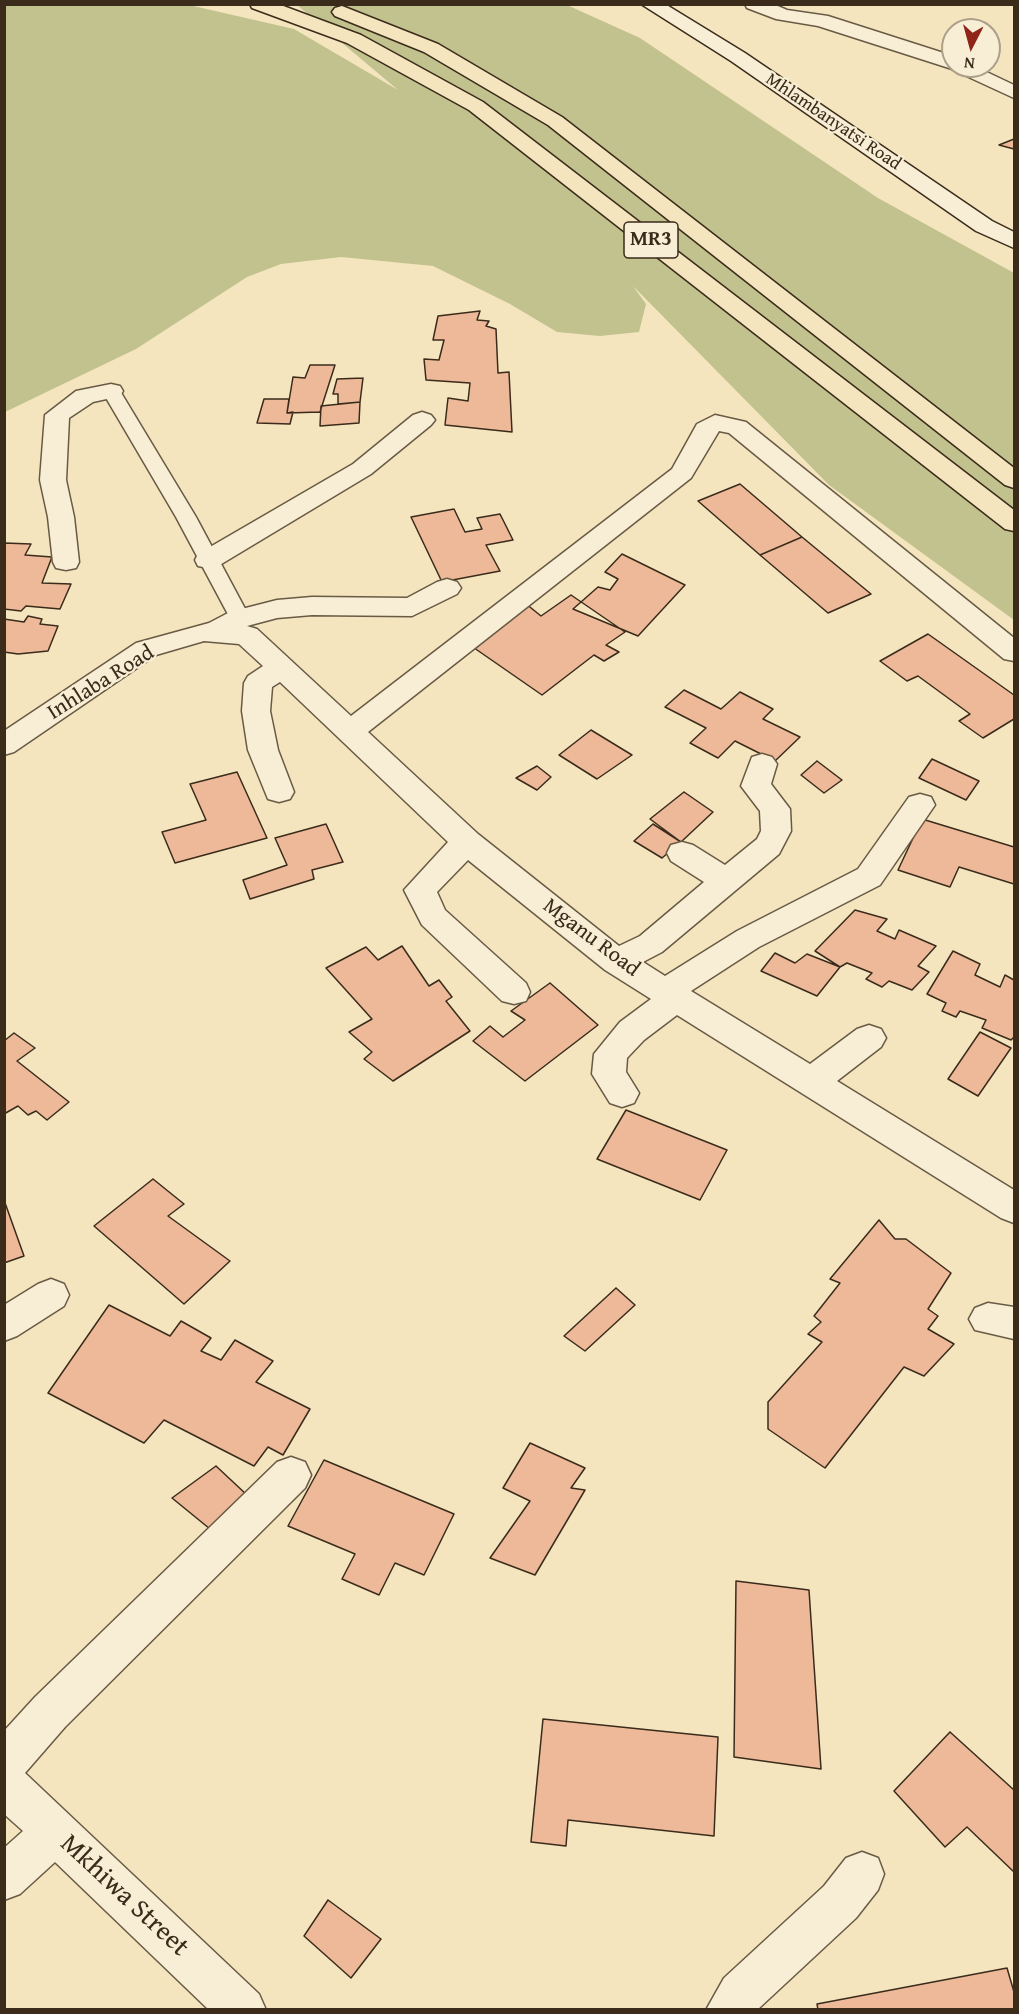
<!DOCTYPE html>
<html>
<head>
<meta charset="utf-8">
<style>
	body { margin:0 }
	#map { position:relative; width:1019px; height:2014px; overflow:hidden; background:#f4e5bf; font-family:"Gentium Book Plus",serif }
	canvas { display:block }
	.frame { position:absolute; inset:0; border:6px solid #3a2b1b; pointer-events:none }
	.north { position:absolute; left:941px; top:18px; width:60px; height:60px; box-sizing:border-box; background:#f8eed5; border:2px solid #aca08b; border-radius:50%; rotate:186deg; font-size:16px; font-weight:700; line-height:24px; text-align:center; color:#3a2b1b }
	.north::after { content:''; display:block; margin:auto; width:21px; height:27px; background:#8f2418; clip-path:polygon(50% 0,100% 100%,50% 72%,0 100%) }
</style>
</head>
<body>
<div id="map">
<canvas width="1019" height="2014"></canvas>
<div class="frame"></div>
<div class="north">N</div>
</div>
<script>
const context = document.querySelector('canvas').getContext('2d');
context.lineJoin = 'round';
function paint(path, color) {
  context.fillStyle = color;
  context.fill(path, 'evenodd');
}
function poly(rows) {
  const path = new Path2D();
  for (const r of rows) {
    path.moveTo(r[0], r[1]);
    for (let i = 2; i < r.length; i += 2) path.lineTo(r[i], r[i + 1]);
  }
  return path;
}
function strokePath(path, color, width, dash) {
  context.strokeStyle = color;
  context.lineWidth = width;
  context.lineCap = dash ? 'butt' : 'round';
  context.setLineDash(dash || []);
  context.stroke(path);
}
function label(font, color, halo, rows, align = 'center') {
  context.font = font + ' "Gentium Book Plus",serif';
  context.lineWidth = 4.5;
  context.setLineDash([]);
  context.textBaseline = 'middle';
  context.strokeStyle = halo;
  context.fillStyle = color;
  for (const [text, x, y, turn = 0] of rows) {
    context.save();
    context.translate(x, y);
    context.rotate((+turn || 0) * Math.PI / 180);
    context.textAlign = isNaN(turn) ? turn : align;
    if (halo) context.strokeText(text, 0, 0);
    context.fillText(text, 0, 0);
    context.restore();
  }
}
paint(poly([
	[5,5,189,5,294,29,398,90,297,5,567,5,640,38,878,198,1014,273,1014,620,829,485,633,286,646,304,639,332,600,336,557,332,510,304,433,266,341,257,281,264,247,277,136,349,5,412]
]), '#c2c28e');
const building = poly([
	[1014,139,1014,149,999,145,1014,139],
	[480,311,477,320,489,321,486,326,496,329,498,373,509,372,512,432,445,425,448,398,468,401,470,383,426,380,424,359,439,360,444,340,433,340,438,316,480,311],
	[310,365,335,365,320,412,287,413,293,377,305,378,310,365],
	[363,378,360,402,338,404,338,394,333,394,337,379,363,378],
	[264,399,289,399,287,413,293,412,290,424,257,423,264,399],
	[360,402,359,423,320,426,321,406,360,402],
	[740,484,802,537,760,555,698,501,740,484],
	[454,509,465,532,482,529,477,518,500,514,513,540,486,545,500,571,442,582,411,517,454,509],
	[802,537,871,594,828,613,760,555,802,537],
	[4,543,31,544,25,555,52,557,42,583,71,584,60,609,26,606,21,611,4,609,4,543],
	[622,554,685,585,638,636,573,609,598,587,610,590,618,579,605,572,622,554],
	[571,595,625,632,606,645,619,652,604,661,594,655,542,695,467,643,525,603,541,616,571,595],
	[28,616,42,619,40,624,58,626,48,651,18,654,4,652,4,619,24,622,28,616],
	[928,634,1014,695,1014,719,983,738,959,721,970,714,918,676,907,681,880,661,928,634],
	[684,690,721,709,740,692,773,709,763,719,800,737,775,761,735,741,718,758,690,743,706,728,665,707,684,690],
	[591,730,632,755,597,779,559,755,591,730],
	[932,759,979,781,966,800,919,778,932,759],
	[817,761,842,780,824,793,801,775,817,761],
	[537,766,551,777,537,790,516,778,537,766],
	[237,772,267,838,175,863,162,832,206,820,190,784,237,772],
	[684,792,713,812,681,842,650,819,684,792],
	[922,819,1014,847,1014,884,959,867,950,887,898,870,922,819],
	[326,824,343,862,312,870,314,879,250,899,243,880,287,865,275,838,326,824],
	[653,824,681,842,662,858,634,841,653,824],
	[855,910,887,919,877,931,895,939,899,930,936,946,918,966,929,972,912,990,889,981,882,987,866,979,872,973,847,963,840,967,815,951,855,910],
	[402,946,429,986,439,980,452,997,446,1001,470,1031,393,1081,364,1059,372,1052,349,1032,372,1019,326,968,366,947,378,960,402,946],
	[953,951,980,964,975,975,1000,987,1005,975,1014,980,1014,1037,1011,1040,982,1028,986,1020,960,1011,956,1017,942,1011,946,1003,927,994,953,951],
	[775,953,795,963,807,954,840,967,817,996,761,971,775,953],
	[550,983,598,1025,525,1081,473,1041,490,1026,503,1037,525,1020,511,1011,550,983],
	[980,1032,1011,1048,978,1096,948,1079,980,1032],
	[14,1033,35,1048,17,1061,69,1102,47,1120,36,1111,28,1115,18,1106,4,1114,4,1041,14,1033],
	[626,1110,727,1150,700,1200,597,1159,626,1110],
	[153,1179,184,1204,168,1216,230,1261,184,1304,94,1226,153,1179],
	[4,1200,24,1256,4,1263,4,1200],
	[879,1220,895,1239,906,1239,951,1273,928,1309,938,1316,928,1329,954,1344,924,1376,904,1367,825,1468,768,1429,768,1402,822,1342,808,1334,821,1322,814,1316,840,1283,830,1279,879,1220],
	[616,1288,635,1305,585,1351,564,1336,616,1288],
	[109,1305,170,1336,181,1321,211,1338,201,1351,221,1360,235,1340,273,1361,256,1382,310,1409,283,1455,268,1447,254,1466,164,1420,144,1443,48,1393,109,1305],
	[530,1443,585,1468,571,1488,585,1490,535,1575,490,1558,530,1501,503,1488,530,1443],
	[324,1460,454,1514,424,1575,395,1563,379,1595,342,1579,355,1554,288,1526,324,1460],
	[216,1466,247,1495,210,1529,172,1498,216,1466],
	[736,1581,809,1590,821,1769,734,1757,736,1581],
	[543,1719,718,1737,714,1836,568,1820,566,1846,531,1842,543,1719],
	[950,1732,1014,1790,1014,1872,967,1827,945,1847,894,1791,950,1732],
	[328,1900,381,1939,351,1978,304,1936,328,1900],
	[1007,1968,1014,1992,1014,2010,818,2010,817,2004,1007,1968]
]);
paint(building, '#edb998');
strokePath(building, '#3a2b1b', 1.5);
const lane = poly([
	[111,386,120,391,196,517,250,618,247,623,233,623,230,618,176,517,102,391,111,386]
]);
const street = poly([
	[745,4,773,4,787,10,828,16,953,56,953,66,974,66,1014,85,1014,98,949,68,818,26,776,19,747,8,745,4],
	[111,384,120,386,123,391,120,396,93,402,69,418,66,480,74,517,79,562,76,568,66,570,56,568,53,562,48,517,40,480,45,415,76,391,111,384],
	[422,412,431,415,435,420,431,425,371,474,218,566,208,568,198,566,195,560,198,554,353,464,413,415,422,412],
	[715,415,746,422,1014,638,1014,661,1004,659,729,433,719,431,691,478,368,732,478,834,619,946,640,936,704,882,671,861,667,853,671,845,682,842,693,845,725,865,757,839,761,831,760,811,741,786,752,757,762,754,772,757,777,764,771,784,790,809,791,831,779,854,662,952,643,962,665,976,737,931,858,869,909,797,920,794,931,797,935,805,880,885,759,947,691,991,810,1064,857,1029,869,1025,881,1029,886,1038,881,1047,837,1081,1014,1190,1014,1223,1001,1218,677,1015,644,1040,627,1058,626,1072,639,1093,634,1103,622,1107,610,1103,592,1074,594,1054,620,1022,651,999,605,970,468,860,437,892,445,910,526,983,530,992,526,1001,514,1004,502,1001,422,925,404,890,448,842,280,682,272,687,270,711,278,750,294,792,290,799,279,802,268,799,248,750,242,711,244,683,248,676,263,666,239,644,204,641,156,655,14,752,4,755,4,731,136,643,209,623,230,612,277,600,312,597,407,598,437,582,447,579,457,582,461,588,457,594,412,616,312,615,277,618,247,626,257,629,351,716,672,469,697,424,715,415],
	[51,1279,64,1284,69,1295,64,1306,17,1336,4,1341,4,1305,38,1284,51,1279],
	[988,1303,1014,1307,1014,1339,975,1330,969,1319,975,1308,988,1303],
	[291,1457,305,1462,311,1475,305,1488,65,1727,25,1773,259,1994,266,2010,209,2010,55,1862,20,1894,4,1900,4,1848,23,1831,4,1814,4,1731,35,1697,277,1462,291,1457],
	[862,1852,878,1858,884,1874,878,1890,856,1918,757,2010,706,2010,724,1978,824,1886,846,1858,862,1852]
]);
const secondary = poly([
	[641,4,665,4,745,53,992,221,1014,232,1014,248,976,231,731,61,641,4]
]);
const highway = poly([
	[250,4,278,4,361,35,483,102,1014,510,1014,531,1005,529,469,110,347,43,252,8,250,4],
	[342,6,438,44,562,117,1014,468,1014,488,1005,485,548,125,424,52,335,16,332,12,335,8,342,6]
]);
strokePath(lane, '#685a44', 3);
strokePath(street, '#685a44', 3);
strokePath(secondary, '#3a2b1b', 3);
strokePath(highway, '#3a2b1b', 3);
paint(lane, '#f8eed5');
paint(street, '#f8eed5');
paint(secondary, '#f8eed5');
paint(highway, '#f4e5bf');
label('18px', '#3a2b1b', '#f8eed5', [
	["Mhlambanyatsi Road",833,122,34]
]);
for (const [x, y, w] of [
	[651,240,54]
]) {
  const box = new Path2D();
  box.roundRect(x - w / 2, y - 18, w, 36, 4.5);
  context.fillStyle = '#f8eed5';
  context.fill(box);
  strokePath(box, '#3a2b1b', 1.5);
}
label('bold 21px', '#3a2b1b', null, [
	["MR3",651,240]
]);
label('22px', '#3a2b1b', '#f8eed5', [
	["Inhlaba Road",101,683,-32],
	["Mganu Road",591,938,37]
]);
label('27px', '#3a2b1b', '#f8eed5', [
	["Mkhiwa Street",124,1896,43]
]);
</script>
</body>
</html>
